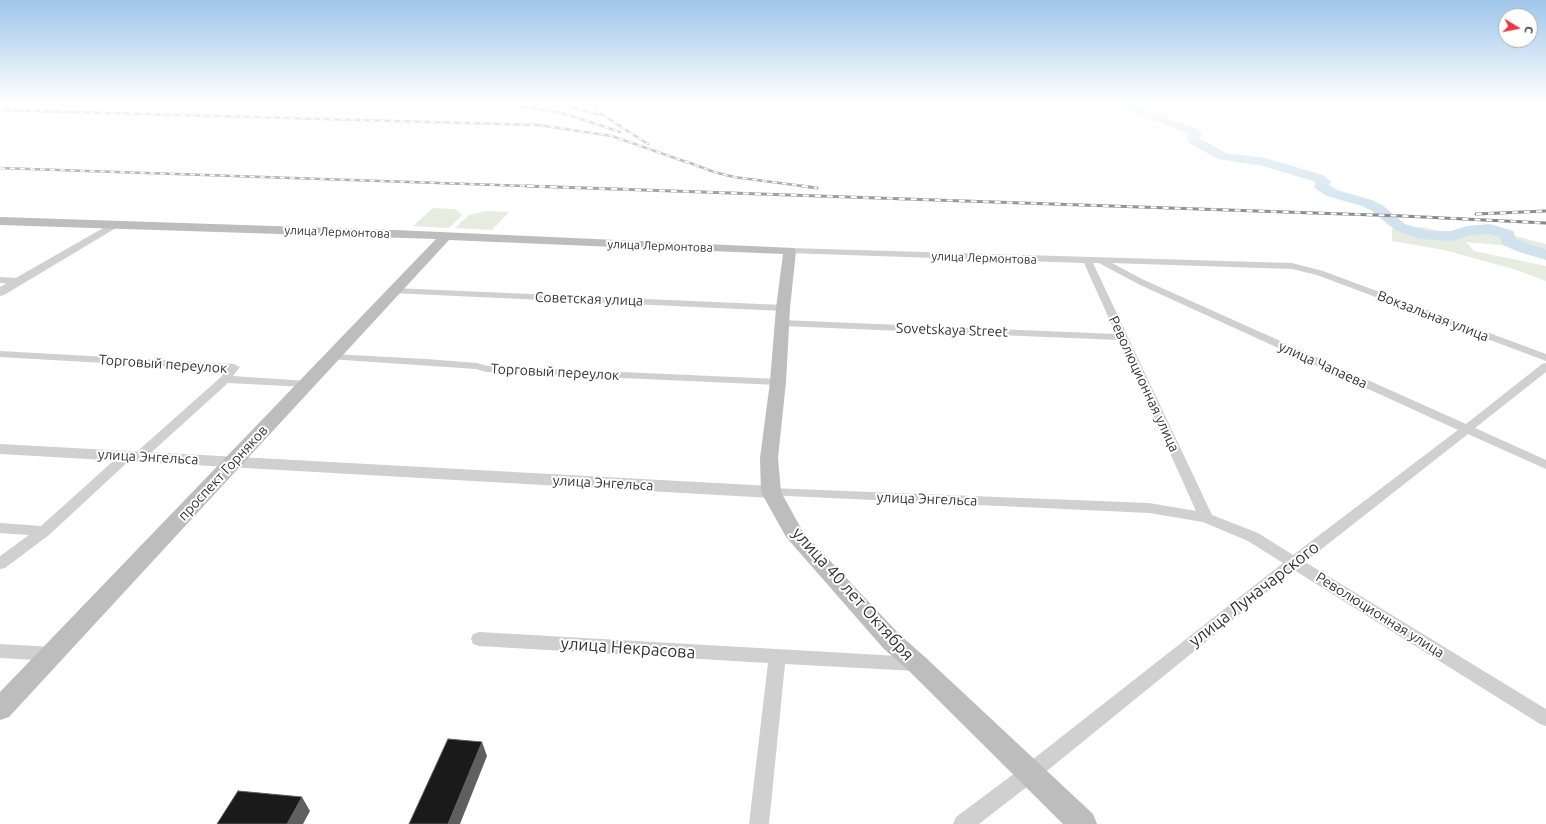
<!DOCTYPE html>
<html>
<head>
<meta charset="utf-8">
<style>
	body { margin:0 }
	#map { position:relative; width:1546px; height:824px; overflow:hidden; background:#fff; font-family:Ubuntu,sans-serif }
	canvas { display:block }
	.north { position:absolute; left:1498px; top:8px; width:40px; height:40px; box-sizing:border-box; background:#fff; border:1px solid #adadad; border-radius:50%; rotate:100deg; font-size:11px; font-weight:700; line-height:16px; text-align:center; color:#333 }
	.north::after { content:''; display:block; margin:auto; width:14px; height:18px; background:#e63946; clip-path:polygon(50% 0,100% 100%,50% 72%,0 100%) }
</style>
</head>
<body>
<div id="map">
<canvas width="1546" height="824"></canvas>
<div class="north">С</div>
</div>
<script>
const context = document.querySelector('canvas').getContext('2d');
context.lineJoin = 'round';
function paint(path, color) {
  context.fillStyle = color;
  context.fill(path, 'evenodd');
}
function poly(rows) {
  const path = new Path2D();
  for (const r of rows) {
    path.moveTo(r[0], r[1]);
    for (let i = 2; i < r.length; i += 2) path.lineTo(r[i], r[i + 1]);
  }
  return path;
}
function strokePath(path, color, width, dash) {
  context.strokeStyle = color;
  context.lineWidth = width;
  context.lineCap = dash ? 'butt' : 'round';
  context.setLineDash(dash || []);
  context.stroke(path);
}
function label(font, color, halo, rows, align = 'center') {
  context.font = font + ' Ubuntu,sans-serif';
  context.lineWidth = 4;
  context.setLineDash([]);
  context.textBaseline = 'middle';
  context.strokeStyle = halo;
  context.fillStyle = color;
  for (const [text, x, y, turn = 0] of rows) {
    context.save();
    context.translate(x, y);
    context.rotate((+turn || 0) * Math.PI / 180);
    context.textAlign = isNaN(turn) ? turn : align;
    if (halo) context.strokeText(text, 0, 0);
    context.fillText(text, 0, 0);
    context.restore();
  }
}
paint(poly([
	[433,208,455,209,462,215,449,228,413,226],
	[486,211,509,212,492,230,455,228,469,215],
	[1422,227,1443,232,1480,227,1546,244,1546,256,1511,246,1466,242,1474,251,1546,266,1546,281,1517,270,1444,250,1392,241,1392,229]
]), '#e6ecdf');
paint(poly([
	[1112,102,1127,102,1198,129,1202,135,1199,138,1226,153,1265,158,1323,175,1331,182,1329,185,1337,190,1372,200,1382,205,1405,224,1427,231,1451,231,1467,226,1490,224,1513,231,1516,239,1546,250,1546,260,1519,252,1503,245,1500,237,1489,234,1469,235,1453,241,1419,239,1395,230,1372,211,1362,206,1327,196,1316,189,1314,186,1316,183,1313,181,1263,166,1218,159,1189,143,1187,140,1188,134,1113,104,1112,102]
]), '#cfe2ee');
paint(poly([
	[790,248,1292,263,1323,271,1546,354,1546,361,1317,275,1292,269,1112,263,1144,280,1466,424,1542,364,1546,363,1546,372,1475,428,1546,460,1546,469,1468,434,1305,562,1546,709,1546,726,1540,724,1294,570,1037,779,979,824,953,824,956,817,1023,767,1283,563,1248,541,1203,522,1149,513,766,495,764,492,766,489,771,488,1149,503,1196,511,1119,340,782,326,777,323,782,320,1116,334,1084,263,787,253,786,251,787,249,790,248],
	[1093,263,1099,263,1138,284,1458,430,1293,555,1258,533,1212,515,1093,263],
	[0,277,18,278,23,281,18,284,0,283,0,277],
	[394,288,783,305,788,308,783,311,391,293,389,291,391,289,394,288],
	[0,351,234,364,240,367,233,376,307,381,311,382,313,384,311,386,307,387,228,383,143,460,138,461,133,460,132,458,49,535,5,568,0,569,0,556,29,535,0,533,0,523,41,526,121,454,126,453,131,454,132,456,221,377,226,370,0,357,0,351],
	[333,354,426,359,477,363,487,366,778,379,782,380,784,382,782,384,778,385,486,372,476,369,329,359,328,357,329,355,333,354],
	[479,632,916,657,922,659,924,664,922,669,916,671,785,664,769,824,749,824,768,663,479,646,473,644,471,639,473,634,479,632],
	[0,644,53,647,59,649,61,654,59,659,53,661,0,658,0,644]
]), '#d0d0d0');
paint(poly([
	[112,223,117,226,116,228,4,295,0,296,0,287,112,223],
	[0,444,771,486,777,488,779,492,777,496,771,498,0,454,0,444]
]), '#d0d0d0');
paint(poly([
	[0,217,395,230,794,248,796,251,790,308,786,382,778,458,781,492,803,532,899,634,925,657,1093,814,1097,824,1063,824,909,671,883,648,786,537,761,492,760,458,770,382,776,308,783,254,449,240,9,717,0,720,0,692,436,239,0,225,0,217]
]), '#bdbdbd');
const railFar1 = poly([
	[497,102,566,114,620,132],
	[549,102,566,105,598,115],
	[590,102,598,112,648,144],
	[0,110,539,125,612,136,689,163],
	[685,161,714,172,734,177,810,187],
	[0,168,556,187]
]);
const rail = poly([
	[527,186,1403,216,1546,223],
	[802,186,817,188],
	[1476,214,1546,211]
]);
strokePath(railFar1, '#888', 2.5);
strokePath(rail, '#888', 3);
strokePath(railFar1, '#fff', 1.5, [5]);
strokePath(rail, '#fff', 2, [6]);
paint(poly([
	[482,742,487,756,460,824,448,824],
	[302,797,310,811,303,824,287,824]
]), '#5f5f5f');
const building = poly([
	[448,739,482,742,448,824,409,824,448,739],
	[238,791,302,797,287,824,217,824,238,791]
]);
paint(building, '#1a1a1a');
strokePath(building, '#5f5f5f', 1);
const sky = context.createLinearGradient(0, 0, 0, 218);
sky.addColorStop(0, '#9ec6ea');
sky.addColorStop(0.47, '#fff');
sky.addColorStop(1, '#ffffff00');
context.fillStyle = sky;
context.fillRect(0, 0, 1546, 218);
label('12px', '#333', '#fff', [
	["улица Лермонтова",337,232,2],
	["улица Лермонтова",660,246,2],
	["улица Лермонтова",984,258,2]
]);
label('14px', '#333', '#fff', [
	["Советская улица",589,299,2],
	["Вокзальная улица",1433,316,21],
	["Sovetskaya Street",952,330,2],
	["Торговый переулок",163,364,4],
	["улица Чапаева",1323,365,24],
	["Торговый переулок",555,372,3],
	["Революционная улица",1144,384,65],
	["улица Энгельса",148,457,3],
	["проспект Горняков",223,473,-47],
	["улица Энгельса",603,483,3],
	["улица Энгельса",927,499,2],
	["Революционная улица",1380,615,32]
]);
label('17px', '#333', '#fff', [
	["улица 40 лет Октября",853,594,48],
	["улица Луначарского",1254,594,-38],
	["улица Некрасова",628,648,4]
]);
</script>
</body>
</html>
